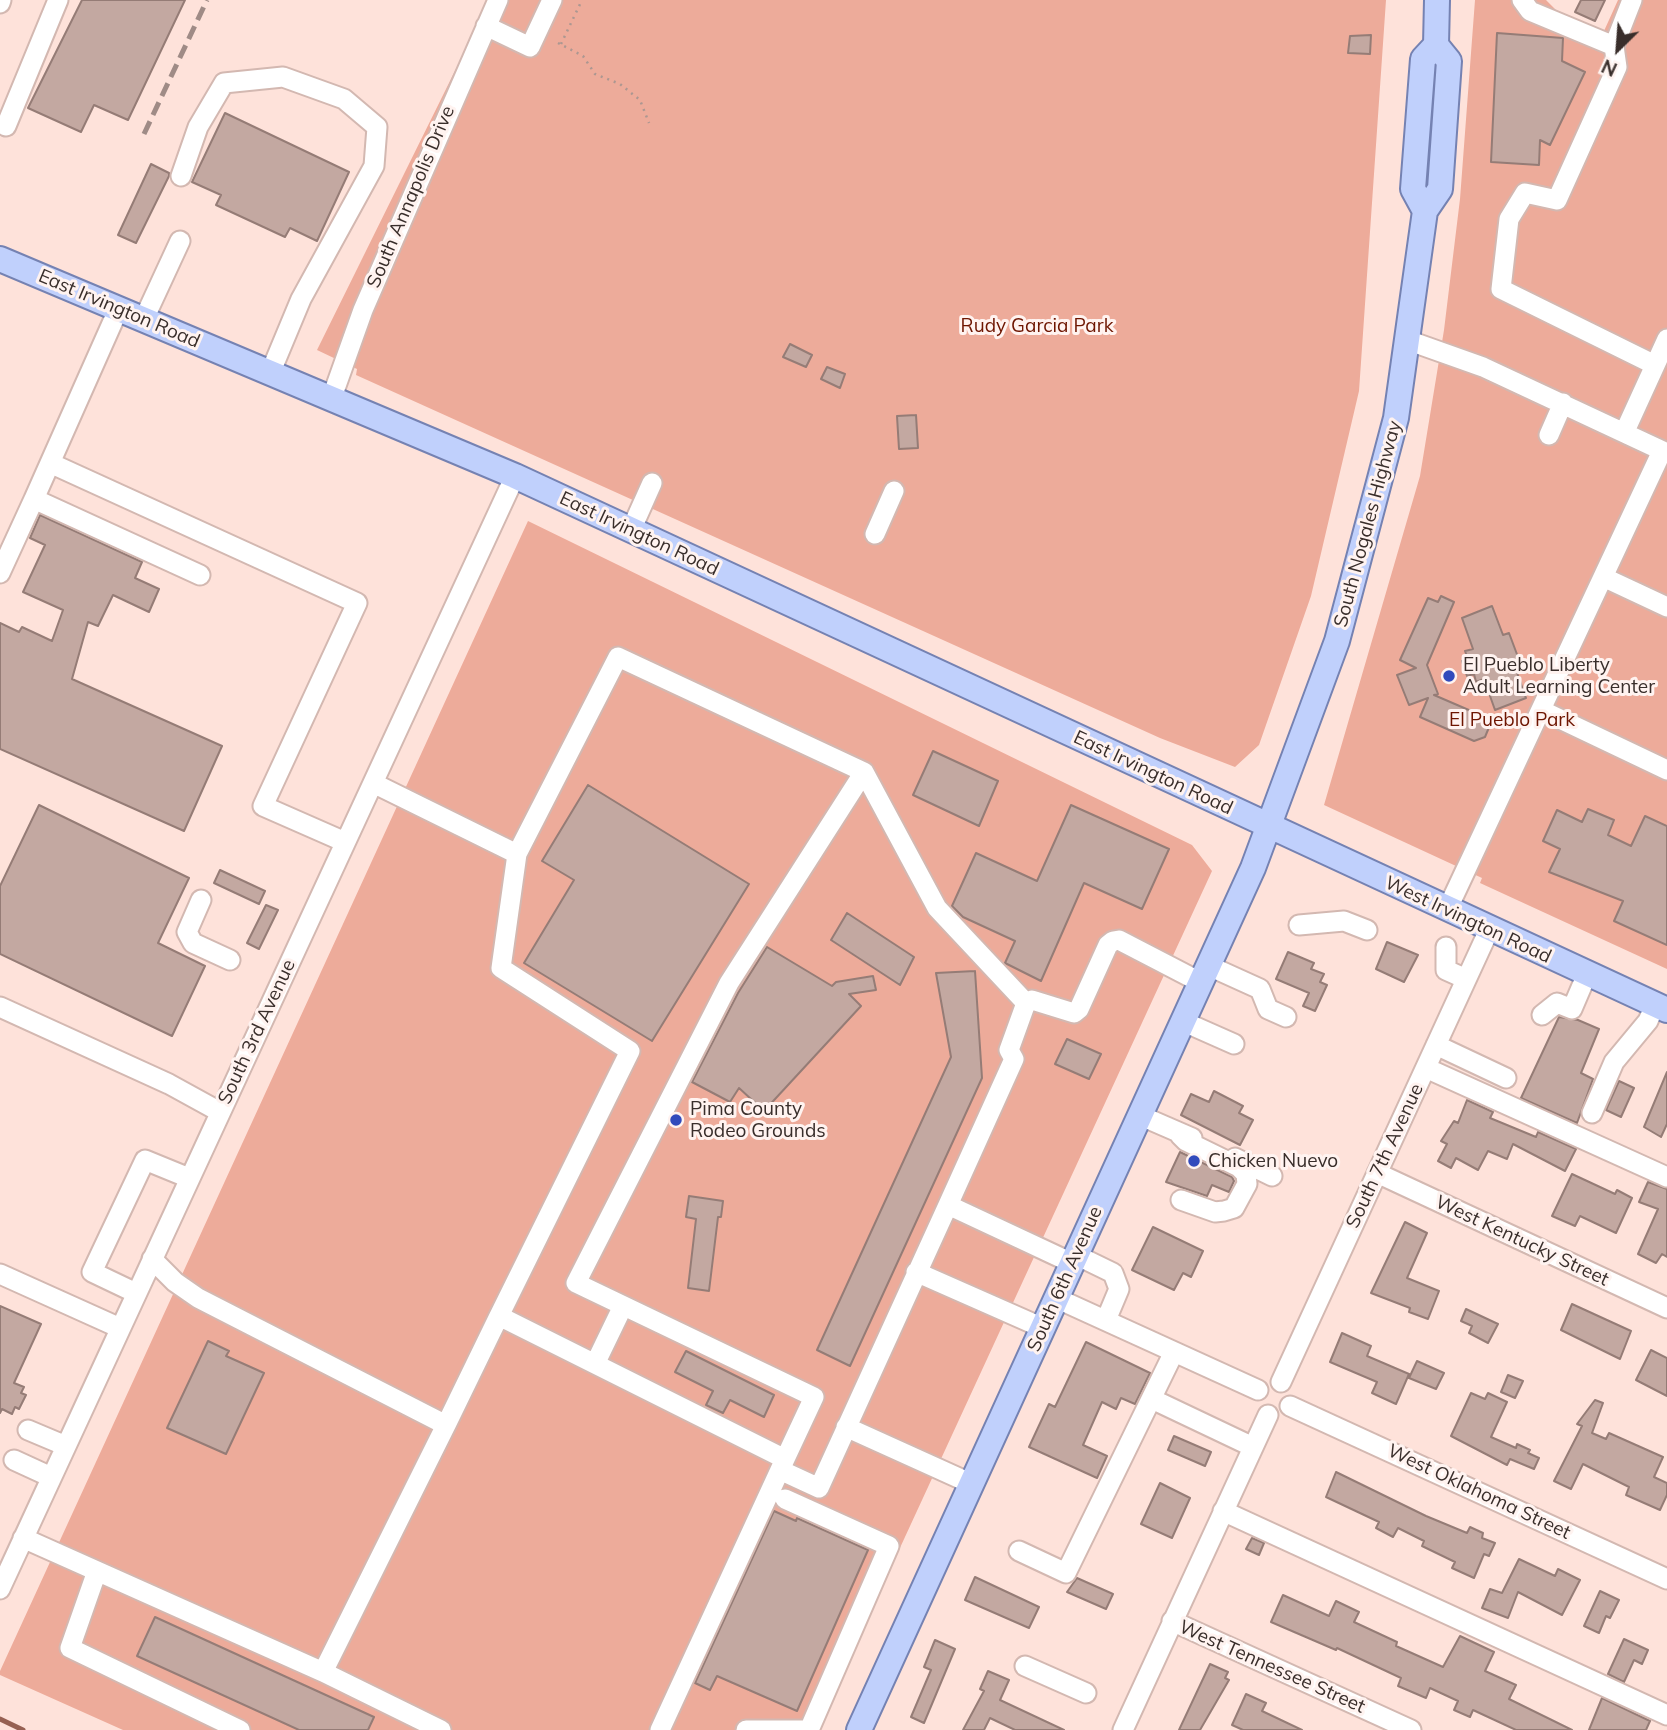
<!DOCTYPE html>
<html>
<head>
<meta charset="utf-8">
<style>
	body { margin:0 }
	#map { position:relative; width:1667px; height:1730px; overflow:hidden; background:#fee2da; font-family:Mulish,sans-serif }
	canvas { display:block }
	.north { position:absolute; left:1583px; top:14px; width:70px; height:70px; -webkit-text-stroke:5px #fff3f0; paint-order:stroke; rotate:205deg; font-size:19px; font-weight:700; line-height:28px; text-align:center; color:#392e2b }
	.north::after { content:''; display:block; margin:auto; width:24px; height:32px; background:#392e2b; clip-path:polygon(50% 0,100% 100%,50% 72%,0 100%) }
</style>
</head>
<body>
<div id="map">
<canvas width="1667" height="1730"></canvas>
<div class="north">N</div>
</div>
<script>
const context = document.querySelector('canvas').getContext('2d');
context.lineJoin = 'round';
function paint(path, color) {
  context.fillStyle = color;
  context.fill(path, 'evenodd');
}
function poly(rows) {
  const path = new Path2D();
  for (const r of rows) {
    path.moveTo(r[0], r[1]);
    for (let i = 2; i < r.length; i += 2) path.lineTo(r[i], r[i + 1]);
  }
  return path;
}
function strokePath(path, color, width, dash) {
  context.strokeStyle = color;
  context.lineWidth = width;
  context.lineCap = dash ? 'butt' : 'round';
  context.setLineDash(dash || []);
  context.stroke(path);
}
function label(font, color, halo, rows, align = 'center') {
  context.font = font + ' Mulish,sans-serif';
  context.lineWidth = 6;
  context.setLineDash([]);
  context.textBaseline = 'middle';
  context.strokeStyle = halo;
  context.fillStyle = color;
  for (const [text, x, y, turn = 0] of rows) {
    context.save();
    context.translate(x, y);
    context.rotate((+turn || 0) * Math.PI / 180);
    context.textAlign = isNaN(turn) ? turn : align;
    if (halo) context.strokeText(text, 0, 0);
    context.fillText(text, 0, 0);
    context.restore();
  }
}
paint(poly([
	[490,0,1386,0,1359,391,1311,596,1259,745,1235,767,1160,738,356,375,357,369,317,350],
	[1475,0,1546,0,1556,10,1604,31,1618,0,1667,0,1667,969,1480,883,1482,878,1324,805,1420,476,1444,330,1460,199],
	[528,521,1192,845,1212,871,816,1730,123,1730,0,1675,0,1671]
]), '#edab9a');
strokePath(poly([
	[0,1719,23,1730]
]), '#966052', 5);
const building = poly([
	[82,0,185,0,128,120,94,105,81,132,28,108,82,0],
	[1581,0,1605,0,1595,21,1575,12,1581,0],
	[1497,33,1563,38,1562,61,1585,72,1550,145,1540,140,1539,165,1491,162,1497,33],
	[1371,35,1370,54,1348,53,1350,36,1371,35],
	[225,113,349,172,317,241,290,228,285,237,216,205,221,195,192,182,225,113],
	[151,164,169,173,169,176,136,243,118,235,151,164],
	[790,344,812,355,806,367,783,357,790,344],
	[827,367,845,374,840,388,821,379,827,367],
	[916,415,918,448,899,449,897,416,916,415],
	[40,515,142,562,135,578,159,589,149,612,113,595,98,626,88,622,72,679,222,746,184,831,0,749,0,623,19,632,22,627,52,641,63,610,23,592,45,545,30,538,40,515],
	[1441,596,1454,602,1427,665,1438,694,1434,695,1492,720,1485,737,1474,741,1420,717,1428,698,1409,705,1397,675,1416,668,1400,660,1428,598,1438,602,1441,596],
	[1492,606,1503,635,1509,633,1521,665,1515,667,1526,698,1495,710,1484,679,1476,682,1474,674,1467,676,1462,661,1468,659,1465,651,1473,649,1462,618,1492,606],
	[933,751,998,781,979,826,913,795,933,751],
	[588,785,749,884,652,1041,524,963,574,880,542,861,588,785],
	[39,805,189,878,158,943,205,966,172,1036,0,954,0,886,39,805],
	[1071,805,1169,849,1142,909,1084,883,1041,981,1005,963,1015,941,963,917,952,906,976,853,1037,881,1071,805],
	[1588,809,1614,820,1608,835,1631,846,1645,816,1667,826,1667,945,1614,921,1623,901,1549,872,1560,849,1543,841,1557,810,1582,822,1588,809],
	[220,870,265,891,259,904,214,883,220,870],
	[266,905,278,910,259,949,247,943,266,905],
	[847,913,914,957,900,985,831,940,847,913],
	[1387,942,1418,955,1404,982,1376,969,1387,942],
	[767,947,832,986,836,982,873,976,876,990,849,994,861,1006,764,1111,739,1088,730,1102,692,1082,738,993,767,947],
	[1288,952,1314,963,1311,969,1324,974,1320,982,1327,985,1315,1011,1303,1006,1309,993,1276,979,1288,952],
	[975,971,982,1078,850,1366,817,1350,951,1057,936,973,975,971],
	[1559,1017,1578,1020,1599,1029,1581,1073,1593,1079,1577,1123,1521,1098,1559,1017],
	[1067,1039,1101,1054,1089,1079,1055,1064,1067,1039],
	[1667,1072,1667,1124,1661,1137,1644,1127,1667,1072],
	[1619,1081,1634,1088,1621,1117,1606,1110,1619,1081],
	[1214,1091,1243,1106,1239,1113,1253,1120,1240,1145,1181,1115,1191,1094,1209,1102,1214,1091],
	[1467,1100,1493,1112,1490,1118,1536,1137,1538,1132,1576,1149,1565,1171,1513,1144,1507,1159,1488,1151,1478,1170,1456,1158,1451,1168,1438,1161,1447,1144,1441,1141,1454,1121,1458,1123,1467,1100],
	[1180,1152,1232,1177,1234,1181,1229,1192,1212,1185,1207,1196,1166,1182,1180,1152],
	[1572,1174,1615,1194,1617,1190,1632,1198,1616,1233,1580,1216,1575,1226,1552,1216,1572,1174],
	[1648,1182,1667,1189,1667,1257,1662,1254,1656,1263,1638,1254,1658,1209,1639,1202,1648,1182],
	[689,1196,723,1201,721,1217,718,1217,709,1291,688,1288,696,1219,686,1217,689,1196],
	[1405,1222,1427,1233,1407,1278,1439,1291,1428,1319,1409,1312,1410,1308,1371,1293,1405,1222],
	[1153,1227,1203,1251,1191,1277,1183,1273,1174,1290,1132,1270,1153,1227],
	[1572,1304,1631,1331,1620,1359,1561,1330,1572,1304],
	[0,1306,41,1324,14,1383,24,1387,21,1393,26,1395,19,1409,15,1407,12,1414,2,1409,0,1413,0,1306],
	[1466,1309,1498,1324,1488,1343,1469,1333,1472,1326,1461,1321,1466,1309],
	[1342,1333,1371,1346,1367,1356,1409,1374,1396,1404,1372,1393,1377,1382,1330,1362,1342,1333],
	[208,1341,229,1351,226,1356,264,1373,226,1454,167,1428,208,1341],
	[1086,1342,1150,1373,1135,1404,1121,1398,1116,1409,1102,1402,1083,1445,1107,1456,1097,1478,1029,1447,1049,1404,1055,1407,1086,1342],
	[1651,1350,1667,1358,1667,1396,1636,1380,1651,1350],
	[686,1351,774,1395,764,1417,730,1400,723,1413,706,1405,713,1391,675,1372,686,1351],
	[1417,1361,1444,1373,1436,1389,1409,1378,1417,1361],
	[1508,1375,1523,1381,1515,1398,1501,1392,1508,1375],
	[1471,1393,1485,1399,1488,1393,1507,1402,1491,1437,1516,1448,1517,1444,1530,1450,1528,1453,1539,1458,1534,1469,1510,1459,1507,1465,1451,1436,1471,1393],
	[1595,1400,1603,1403,1592,1433,1606,1439,1609,1433,1663,1457,1654,1477,1667,1483,1667,1495,1660,1510,1626,1495,1629,1487,1583,1464,1571,1489,1554,1481,1582,1426,1577,1424,1595,1400],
	[1174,1436,1211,1452,1205,1466,1168,1450,1174,1436],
	[1336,1472,1426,1516,1467,1533,1470,1527,1483,1533,1482,1538,1495,1543,1489,1556,1484,1554,1474,1578,1452,1568,1455,1562,1422,1546,1424,1541,1398,1528,1393,1537,1376,1528,1379,1522,1326,1497,1336,1472],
	[1160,1483,1190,1498,1172,1538,1141,1524,1160,1483],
	[774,1511,796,1521,797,1518,868,1550,797,1711,717,1676,710,1690,695,1683,774,1511],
	[1252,1538,1264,1543,1259,1555,1246,1549,1252,1538],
	[1519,1559,1555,1576,1558,1569,1580,1580,1562,1615,1518,1592,1508,1618,1482,1608,1490,1589,1502,1593,1519,1559],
	[975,1577,1039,1607,1029,1628,965,1600,975,1577],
	[1077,1578,1113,1594,1106,1609,1067,1592,1077,1578],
	[1600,1591,1619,1600,1610,1618,1606,1616,1599,1633,1584,1626,1600,1591],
	[1283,1595,1329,1616,1336,1601,1359,1612,1354,1622,1397,1642,1396,1646,1443,1667,1460,1636,1494,1652,1485,1671,1516,1685,1509,1699,1572,1730,1516,1730,1473,1710,1470,1717,1454,1710,1458,1701,1430,1688,1426,1698,1398,1686,1401,1678,1337,1648,1336,1650,1271,1622,1283,1595],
	[155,1617,374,1717,368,1730,299,1730,137,1656,155,1617],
	[1624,1639,1648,1650,1642,1664,1634,1660,1624,1682,1608,1674,1624,1639],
	[935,1640,955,1649,924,1723,911,1717,931,1670,924,1667,935,1640],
	[1210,1664,1228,1672,1225,1678,1229,1680,1200,1730,1179,1730,1210,1664],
	[988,1671,1009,1680,1000,1700,1064,1730,1015,1730,990,1718,984,1730,963,1730,984,1691,980,1689,988,1671],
	[1246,1694,1266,1703,1262,1711,1302,1730,1243,1730,1232,1725,1246,1694],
	[1602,1698,1650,1721,1646,1730,1589,1730,1602,1698]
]);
paint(building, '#c3a8a1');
strokePath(building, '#957c76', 2);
const minor = poly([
	[1522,0,1530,11,1614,46],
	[1632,0,1614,46,1617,67,1557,200,1525,193,1509,219,1501,289,1655,365],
	[0,3,1,0],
	[486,26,530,47,552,0],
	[6,126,58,0],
	[181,176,198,127,224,83,283,77,344,99,377,127,374,166,301,299,271,371],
	[118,310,34,499,200,575],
	[143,321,180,241],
	[1407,340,1483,367,1667,453],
	[332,397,363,310,498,0],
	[1625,431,1667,339],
	[1549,435,1563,403],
	[50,463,357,603,263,806,345,842],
	[631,530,652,483],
	[875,534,894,491],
	[0,573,34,499],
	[1603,577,1667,607],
	[1541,710,1667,770],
	[864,772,937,908,1026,1003],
	[373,783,517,854,618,657,864,772,729,983,576,1283,814,1397,785,1459],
	[201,900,187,932,193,943,230,960],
	[1447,910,1662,451],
	[1299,925,1344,921,1367,930],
	[1446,947,1446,970,1466,979],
	[1207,965,1260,989,1268,1009,1286,1017],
	[0,1007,169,1084,220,1112],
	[1542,1015,1557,1003,1572,1009,1587,974],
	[1182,1021,1234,1044],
	[1436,1045,1506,1078],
	[1426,1068,1667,1177],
	[1592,1113,1614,1062,1648,1021,1655,1005],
	[1139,1115,1192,1138],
	[1180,1135,1186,1141,1239,1167,1246,1174,1247,1184,1234,1208,1224,1211,1215,1212,1181,1200],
	[1235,1158,1272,1176],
	[1377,1173,1667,1308],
	[948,1205,1014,1059,1009,1050,1026,1003,1032,1000,1074,1013,1079,1009,1108,945,1113,941,1119,940,1200,982],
	[1076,1255,1113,1273,1119,1289,1106,1320],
	[916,1272,1043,1328],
	[0,1274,120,1328],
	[136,1293,92,1272,145,1160,189,1178],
	[1056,1298,1258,1390],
	[499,1316,630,1051,501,968,517,854],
	[595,1364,623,1306],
	[1281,1382,1489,930],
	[1152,1399,1253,1447],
	[1290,1406,1667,1579],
	[446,1425,499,1316,785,1459,660,1730],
	[846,1427,972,1484],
	[28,1430,66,1446],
	[14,1460,51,1477],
	[780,1470,819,1488,948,1205,1072,1263],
	[1223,1511,1667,1715],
	[23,1538,323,1672,446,1425,198,1298,175,1282,152,1259],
	[1019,1551,1066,1573,1174,1352],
	[97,1571,70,1648,240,1730],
	[0,1589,515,476],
	[1172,1621,1411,1730],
	[1025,1666,1086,1693],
	[323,1672,441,1730],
	[746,1730,809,1730,889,1546,785,1499],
	[1123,1730,1268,1415]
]);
const major = poly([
	[1425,211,1413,189,1423,59,1436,45],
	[0,259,515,476,1667,1010],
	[859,1730,1253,868,1337,641,1396,418,1425,211,1440,189,1449,61,1436,45,1437,0]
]);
strokePath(minor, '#d3b8b1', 23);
strokePath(major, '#7582b2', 28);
strokePath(poly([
	[558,43,583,56,595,74,620,84,640,100,649,123],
	[561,44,582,0]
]), '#ac9791', 2.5, [2, 5]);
strokePath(minor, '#fff', 19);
strokePath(major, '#c0d0fc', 24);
strokePath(poly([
	[144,134,207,0]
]), '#9f8b86', 5, [14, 7]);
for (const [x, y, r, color] of [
	[1449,676,7,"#324bbc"],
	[676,1120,7,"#324bbc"],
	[1194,1161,7,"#324bbc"]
]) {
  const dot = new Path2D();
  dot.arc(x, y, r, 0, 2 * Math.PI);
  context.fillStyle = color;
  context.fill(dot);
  strokePath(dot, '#fff3f0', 2.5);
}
label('19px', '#392e2b', '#fff3f0', [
	["South Annapolis Drive",411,197,-67],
	["East Irvington Road",119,309,23],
	["South Nogales Highway",1368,524,-75],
	["East Irvington Road",639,534,25],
	["East Irvington Road",1153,773,25],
	["West Irvington Road",1468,920,25],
	["South 3rd Avenue",257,1032,-65],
	["South 7th Avenue",1385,1156,-65],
	["West Kentucky Street",1522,1241,25],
	["South 6th Avenue",1065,1279,-66],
	["West Oklahoma Street",1479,1492,25],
	["West Tennessee Street",1272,1667,24]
]);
label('19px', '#6e1500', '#fff3f0', [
	["Rudy Garcia Park",1037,326],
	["El Pueblo Park",1512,720]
]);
label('19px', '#392e2b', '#fff3f0', [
	["El Pueblo Liberty",1463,665],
	["Adult Learning Center",1463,687],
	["Pima County",690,1109],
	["Rodeo Grounds",690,1131],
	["Chicken Nuevo",1208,1161]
], 'left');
</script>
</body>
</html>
